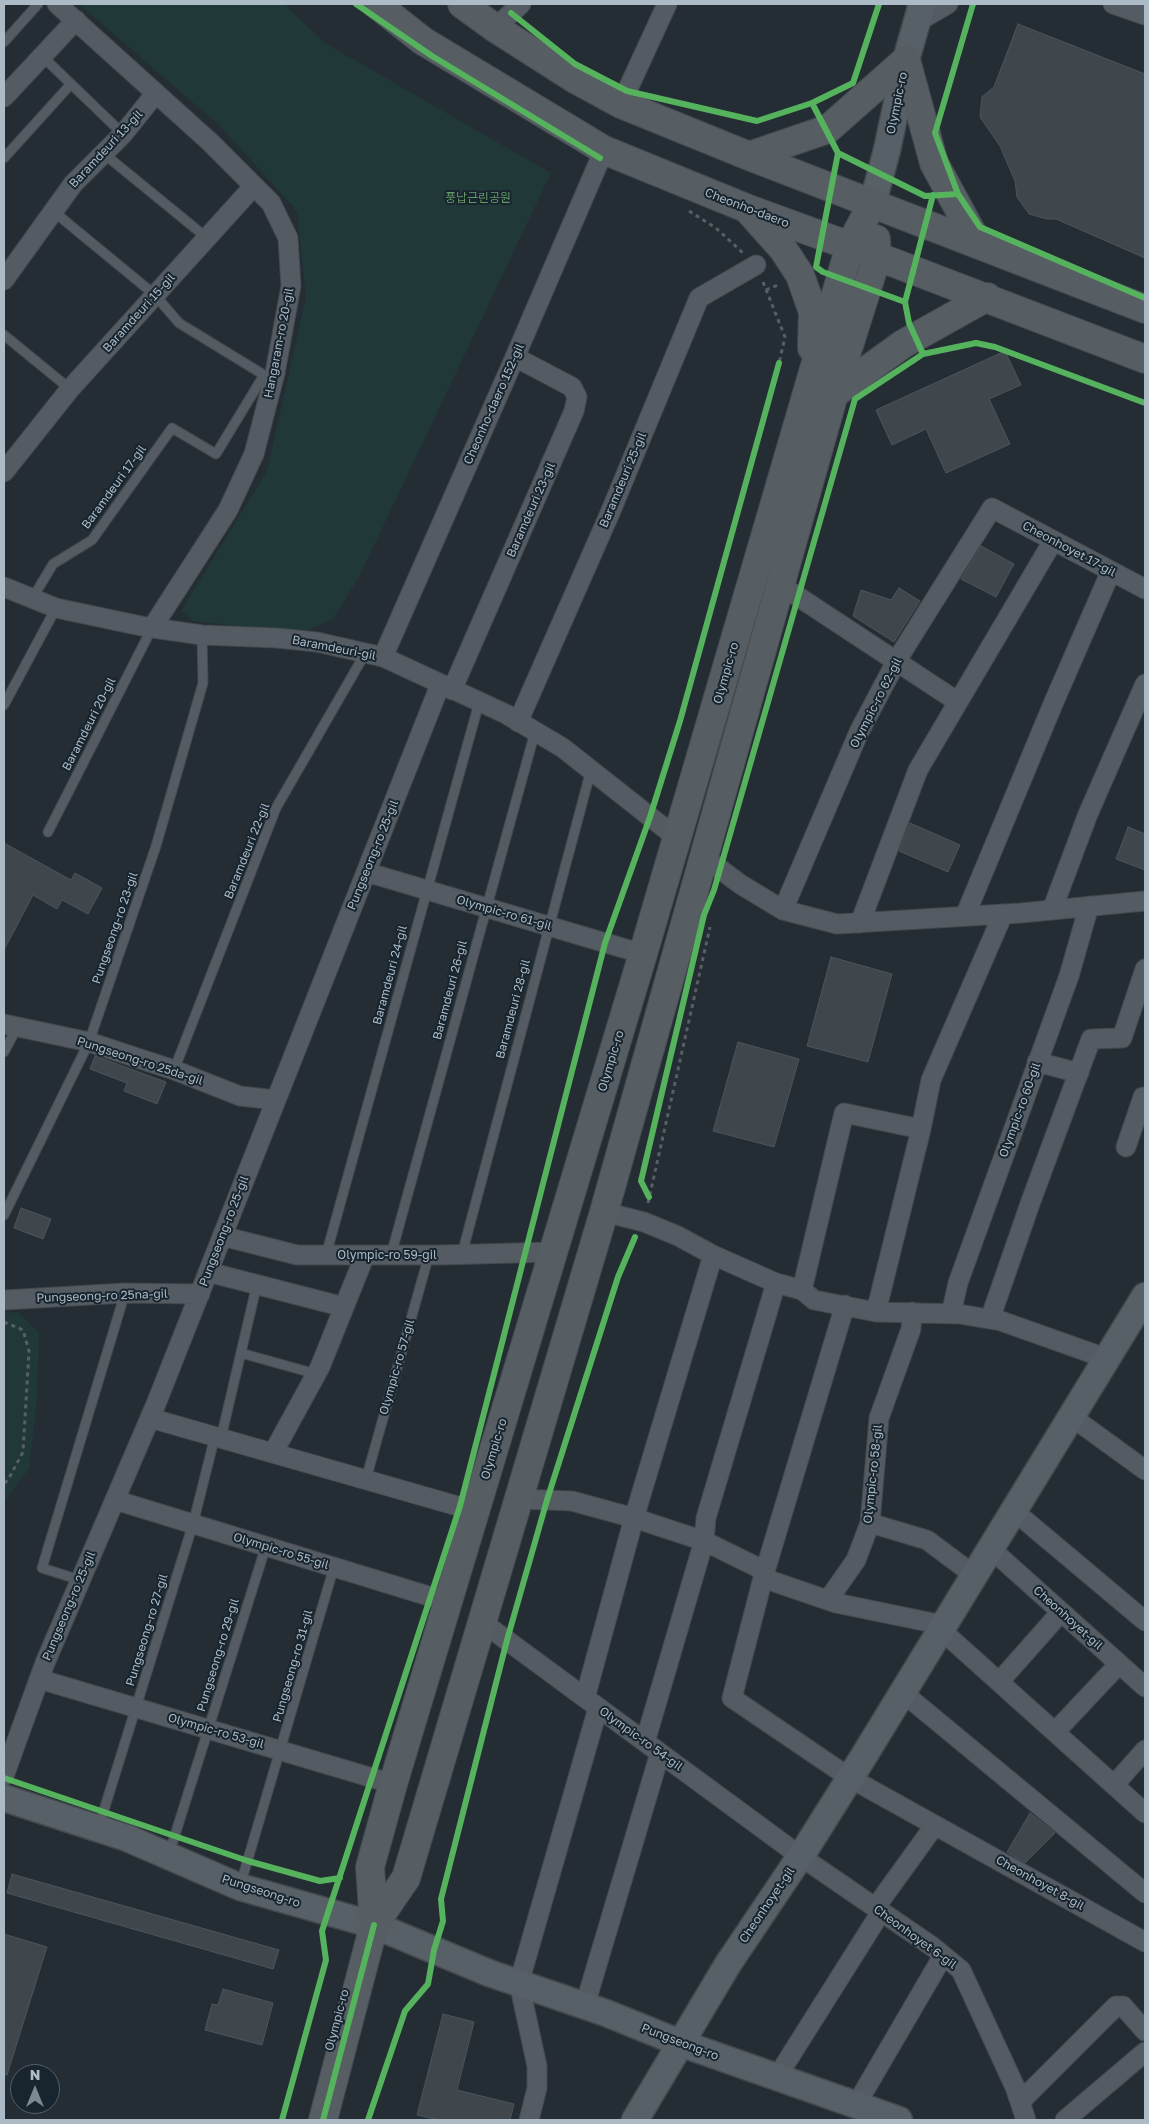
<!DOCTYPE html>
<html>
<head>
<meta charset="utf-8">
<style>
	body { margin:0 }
	#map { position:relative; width:1149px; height:2124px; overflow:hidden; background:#242d33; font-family:"Golos Text",sans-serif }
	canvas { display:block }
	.frame { position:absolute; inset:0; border:5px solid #acbbc6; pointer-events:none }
	.north { position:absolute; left:10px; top:2064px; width:50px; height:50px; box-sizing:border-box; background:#18242e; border:1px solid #53606b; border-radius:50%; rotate:0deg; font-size:14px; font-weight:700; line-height:20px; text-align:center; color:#acbbc6 }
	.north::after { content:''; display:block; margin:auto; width:18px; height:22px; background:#7c8993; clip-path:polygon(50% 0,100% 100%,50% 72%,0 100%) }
</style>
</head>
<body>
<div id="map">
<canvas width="1149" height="2124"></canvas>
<div class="frame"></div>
<div class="north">N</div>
</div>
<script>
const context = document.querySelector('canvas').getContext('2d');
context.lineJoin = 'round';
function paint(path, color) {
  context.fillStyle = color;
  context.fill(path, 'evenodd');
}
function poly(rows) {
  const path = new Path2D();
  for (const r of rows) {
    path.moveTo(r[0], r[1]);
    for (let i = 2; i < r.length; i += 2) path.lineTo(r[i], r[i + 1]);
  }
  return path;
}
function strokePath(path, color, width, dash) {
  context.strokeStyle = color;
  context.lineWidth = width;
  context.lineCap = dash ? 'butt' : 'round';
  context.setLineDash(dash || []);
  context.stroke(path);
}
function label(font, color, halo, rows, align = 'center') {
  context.font = font + ' "Golos Text","Noto Sans KR",sans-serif';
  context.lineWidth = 4;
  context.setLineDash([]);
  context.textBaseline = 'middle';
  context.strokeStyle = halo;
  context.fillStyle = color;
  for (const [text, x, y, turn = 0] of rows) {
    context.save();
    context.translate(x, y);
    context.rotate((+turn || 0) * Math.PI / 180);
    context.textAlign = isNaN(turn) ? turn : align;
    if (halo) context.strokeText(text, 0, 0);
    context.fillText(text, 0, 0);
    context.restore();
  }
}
paint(poly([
	[79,4,284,4,325,43,551,173,359,577,333,619,303,633,193,621,181,611,267,471,306,297,297,211,220,126],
	[18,1312,39,1333,37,1399,29,1469,4,1501,4,1313]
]), '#213838');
const building = poly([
	[1018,24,1145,74,1145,258,1056,219,1047,219,1029,214,1017,197,1015,181,1000,146,980,117,982,97,994,87,1018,24],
	[1005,351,1021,385,989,399,1010,444,946,473,926,429,892,445,876,410,1005,351],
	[981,546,1014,564,996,597,961,579,981,546],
	[899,588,920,601,894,642,853,616,861,590,891,600,899,588],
	[910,823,960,845,948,872,899,851,910,823],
	[1128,827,1145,834,1145,870,1116,859,1128,827],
	[4,843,71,880,75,873,102,888,88,914,62,900,57,909,33,895,4,950,4,843],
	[831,957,892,974,868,1062,807,1046,831,957],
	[738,1042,799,1059,774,1147,713,1131,738,1042],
	[95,1056,166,1082,157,1104,124,1091,127,1083,90,1069,95,1056],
	[21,1208,51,1219,43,1239,14,1228,21,1208],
	[1030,1813,1055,1833,1025,1863,1007,1852,1030,1813],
	[12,1874,279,1950,273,1969,7,1893,12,1874],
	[4,1934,47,1947,7,2075,4,2075,4,1934],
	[223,1989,273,2003,262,2045,205,2030,212,2004,218,2005,223,1989],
	[443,2014,474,2022,457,2090,514,2104,510,2120,439,2120,417,2115,443,2014]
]);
paint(building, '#3f474d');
strokePath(building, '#4b555c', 1);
const lane = poly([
	[4,42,38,4],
	[42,56,123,134],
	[103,153,207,238],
	[4,158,71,84],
	[4,335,70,389],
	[32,599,53,564,92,540,172,428,216,454,264,375,179,323,155,295,53,211],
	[4,705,56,608],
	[48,832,152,628],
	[4,1052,18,1026],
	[174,1070,276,808,366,652],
	[4,1215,89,1042,156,846,203,683,202,635],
	[462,1254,591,770],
	[326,1255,479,703],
	[391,1255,535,732],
	[241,1353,316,1374],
	[221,1438,257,1284],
	[366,1479,429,1255],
	[80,1580,42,1568,125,1293],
	[99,1826,193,1524,215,1436],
	[169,1854,266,1546],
	[240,1886,334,1567]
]);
const street = poly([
	[57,4,210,142,271,203,288,238,291,286,275,373,254,454,228,510,152,628],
	[1113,4,1145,15],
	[917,22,948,4],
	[495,28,521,4],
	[4,97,76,20],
	[621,104,667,4],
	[4,280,73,184,123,134,156,93],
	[4,472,70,389,254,186],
	[782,586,958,702],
	[4,587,56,608,146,627,202,635,277,638,317,642,383,657,506,714,563,748,677,838],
	[383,657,515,357,604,150],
	[452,690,574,411,577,397,572,387,515,357],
	[518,722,610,513,699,298,756,265],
	[704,857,740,884,783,910,837,924,1021,913,1145,901],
	[366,872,643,954],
	[783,910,859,732,897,660,992,508,1145,589],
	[1052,910,1088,814,1145,684],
	[965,916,1053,704,1111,571],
	[860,923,918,770,1053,541],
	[4,1024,89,1042,174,1070,240,1096,276,1100],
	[1037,1062,1079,1073],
	[1126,1147,1143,1097,1145,1097],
	[604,1212,644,1222,678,1236,713,1255,776,1283,802,1290,814,1300,876,1312,959,1314,1001,1321,1108,1359],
	[222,1236,297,1255,440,1255,553,1252],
	[208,1272,344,1307],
	[802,1290,844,1113,921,1129],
	[4,1300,125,1293,200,1294],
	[845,1305,763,1578,732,1698,850,1778,1145,1942],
	[876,1312,921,1129,931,1080,1003,914],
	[951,1314,958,1283,1069,976,1089,906],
	[990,1319,1031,1201,1091,1039,1122,1038,1145,969],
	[1072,1417,1145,1470],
	[150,1418,475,1511],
	[273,1453,320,1367,365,1255],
	[518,1499,572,1501,634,1518,704,1541,765,1571],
	[115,1500,448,1602],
	[1014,1511,1145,1621],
	[870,1523,927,1540,974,1575],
	[991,1549,1145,1687],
	[763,1578,836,1603,943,1625],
	[828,1600,856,1560,870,1523,879,1418,911,1329,912,1312],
	[482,1622,800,1856,933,1947,961,1970,1015,2087,1026,2120],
	[940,1629,1145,1813],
	[39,1679,393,1784],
	[999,1682,1061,1612],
	[902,1692,1145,1893],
	[585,1698,634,1518,713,1255],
	[1055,1732,1119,1664],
	[645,1742,704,1541,706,1518,776,1283],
	[4,1776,45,1663,156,1404,440,685],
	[1114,1785,1145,1750],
	[875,1908,935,1825],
	[585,2005,660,1753],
	[777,2077,881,1912],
	[1020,2102,1116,2006,1123,2006,1145,2031],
	[856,2105,943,1956],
	[529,2120,537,2088,537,2066,519,1983,598,1708],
	[1065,2120,1145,2052]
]);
const secondary = poly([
	[873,202,887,150,906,60,922,4],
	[4,1798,127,1838,240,1887,374,1925,489,1973,606,2013,680,2043,899,2120],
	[635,2120,728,1964,806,1848,862,1759,1145,1296]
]);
const primary = poly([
	[376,4,423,41,604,150,746,208,850,246,1145,359],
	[462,4,495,28,575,79,621,104,749,156,1145,309],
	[749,156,828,129,906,60,934,163,978,244],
	[749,211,783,249,800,275,813,312,812,348],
	[838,380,877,257,876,239],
	[374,1925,406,1878,604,1212,834,394,903,344,987,297],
	[323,2120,374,1925,370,1867,393,1784,643,954,850,246,873,202]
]);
strokePath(lane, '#42494d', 11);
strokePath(street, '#42494d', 21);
strokePath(secondary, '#42494d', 29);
strokePath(primary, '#414a50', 30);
strokePath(poly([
	[689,211,716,228,743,253],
	[763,282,785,337,779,363],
	[766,290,780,284],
	[648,1203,710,927],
	[4,1322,23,1330,29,1351,23,1452,9,1478,4,1484]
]), '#566064', 3, [4, 4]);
strokePath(lane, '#545b62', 9);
strokePath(street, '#545b62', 19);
strokePath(secondary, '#576066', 26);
strokePath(primary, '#565d63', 28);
strokePath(poly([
	[356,4,432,56,600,158],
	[511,13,575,64,627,91,757,121,812,103,838,153,925,196,958,194,980,227,1145,298],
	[812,103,853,83,879,4],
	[838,153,816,267,823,272,905,302],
	[958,194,935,133,973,4],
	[923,354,909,323,905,302,933,195],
	[649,1197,641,1181,704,915,714,890,855,399,923,354,976,343,995,347,1145,403],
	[4,1778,248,1861,320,1881,340,1878],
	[282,2120,326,1960,322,1931,460,1506,605,943,650,817,680,721,779,363],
	[323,2120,374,1925],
	[368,2120,405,2011,428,1984,434,1950,443,1921,441,1899,507,1640,547,1500,618,1277,635,1237]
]), '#56b35d', 6);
label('12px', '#acbbc6', '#18242e', [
	["Olympic-ro",897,103,-78],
	["Baramdeuri 13-gil",106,149,-47],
	["Cheonho-daero",747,208,21],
	["Baramdeuri 15-gil",139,313,-48],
	["Hangaram-ro 20-gil",279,343,-79],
	["Cheonho-daero 152-gil",494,404,-66],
	["Baramdeuri 25-gil",623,480,-67],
	["Baramdeuri 17-gil",114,487,-54],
	["Baramdeuri 23-gil",531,510,-66],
	["Cheonhoyet 17-gil",1069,549,28],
	["Baramdeuri-gil",334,648,11],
	["Olympic-ro",726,673,-74],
	["Olympic-ro 62-gil",876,703,-63],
	["Baramdeuri 20-gil",89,724,-63],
	["Baramdeuri 22-gil",247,851,-68],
	["Pungseong-ro 25-gil",373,855,-68],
	["Olympic-ro 61-gil",504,913,16],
	["Pungseong-ro 23-gil",115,928,-71],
	["Baramdeuri 24-gil",390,975,-75],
	["Baramdeuri 26-gil",450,990,-75],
	["Baramdeuri 28-gil",513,1009,-75],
	["Pungseong-ro 25da-gil",140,1061,18],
	["Olympic-ro",611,1061,-73],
	["Olympic-ro 60-gil",1020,1110,-70],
	["Pungseong-ro 25-gil",224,1231,-69],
	["Olympic-ro 59-gil",387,1255],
	["Pungseong-ro 25na-gil",102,1296,-2],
	["Olympic-ro 57-gil",397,1367,-74],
	["Olympic-ro",494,1449,-73],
	["Olympic-ro 58-gil",873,1474,-84],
	["Olympic-ro 55-gil",281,1551,17],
	["Pungseong-ro 25-gil",69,1606,-67],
	["Cheonhoyet-gil",1068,1618,42],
	["Pungseong-ro 27-gil",147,1630,-73],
	["Pungseong-ro 29-gil",218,1655,-73],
	["Pungseong-ro 31-gil",293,1666,-74],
	["Olympic-ro 53-gil",216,1731,16],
	["Olympic-ro 54-gil",641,1739,36],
	["Cheonhoyet 8-gil",1040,1883,29],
	["Pungseong-ro",261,1891,18],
	["Cheonhoyet-gil",767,1905,-56],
	["Cheonhoyet 6-gil",915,1937,36],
	["Olympic-ro",337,2020,-75],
	["Pungseong-ro",680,2042,21]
]);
label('12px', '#629965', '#18242e', [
	["풍납근린공원",478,198]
]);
</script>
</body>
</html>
